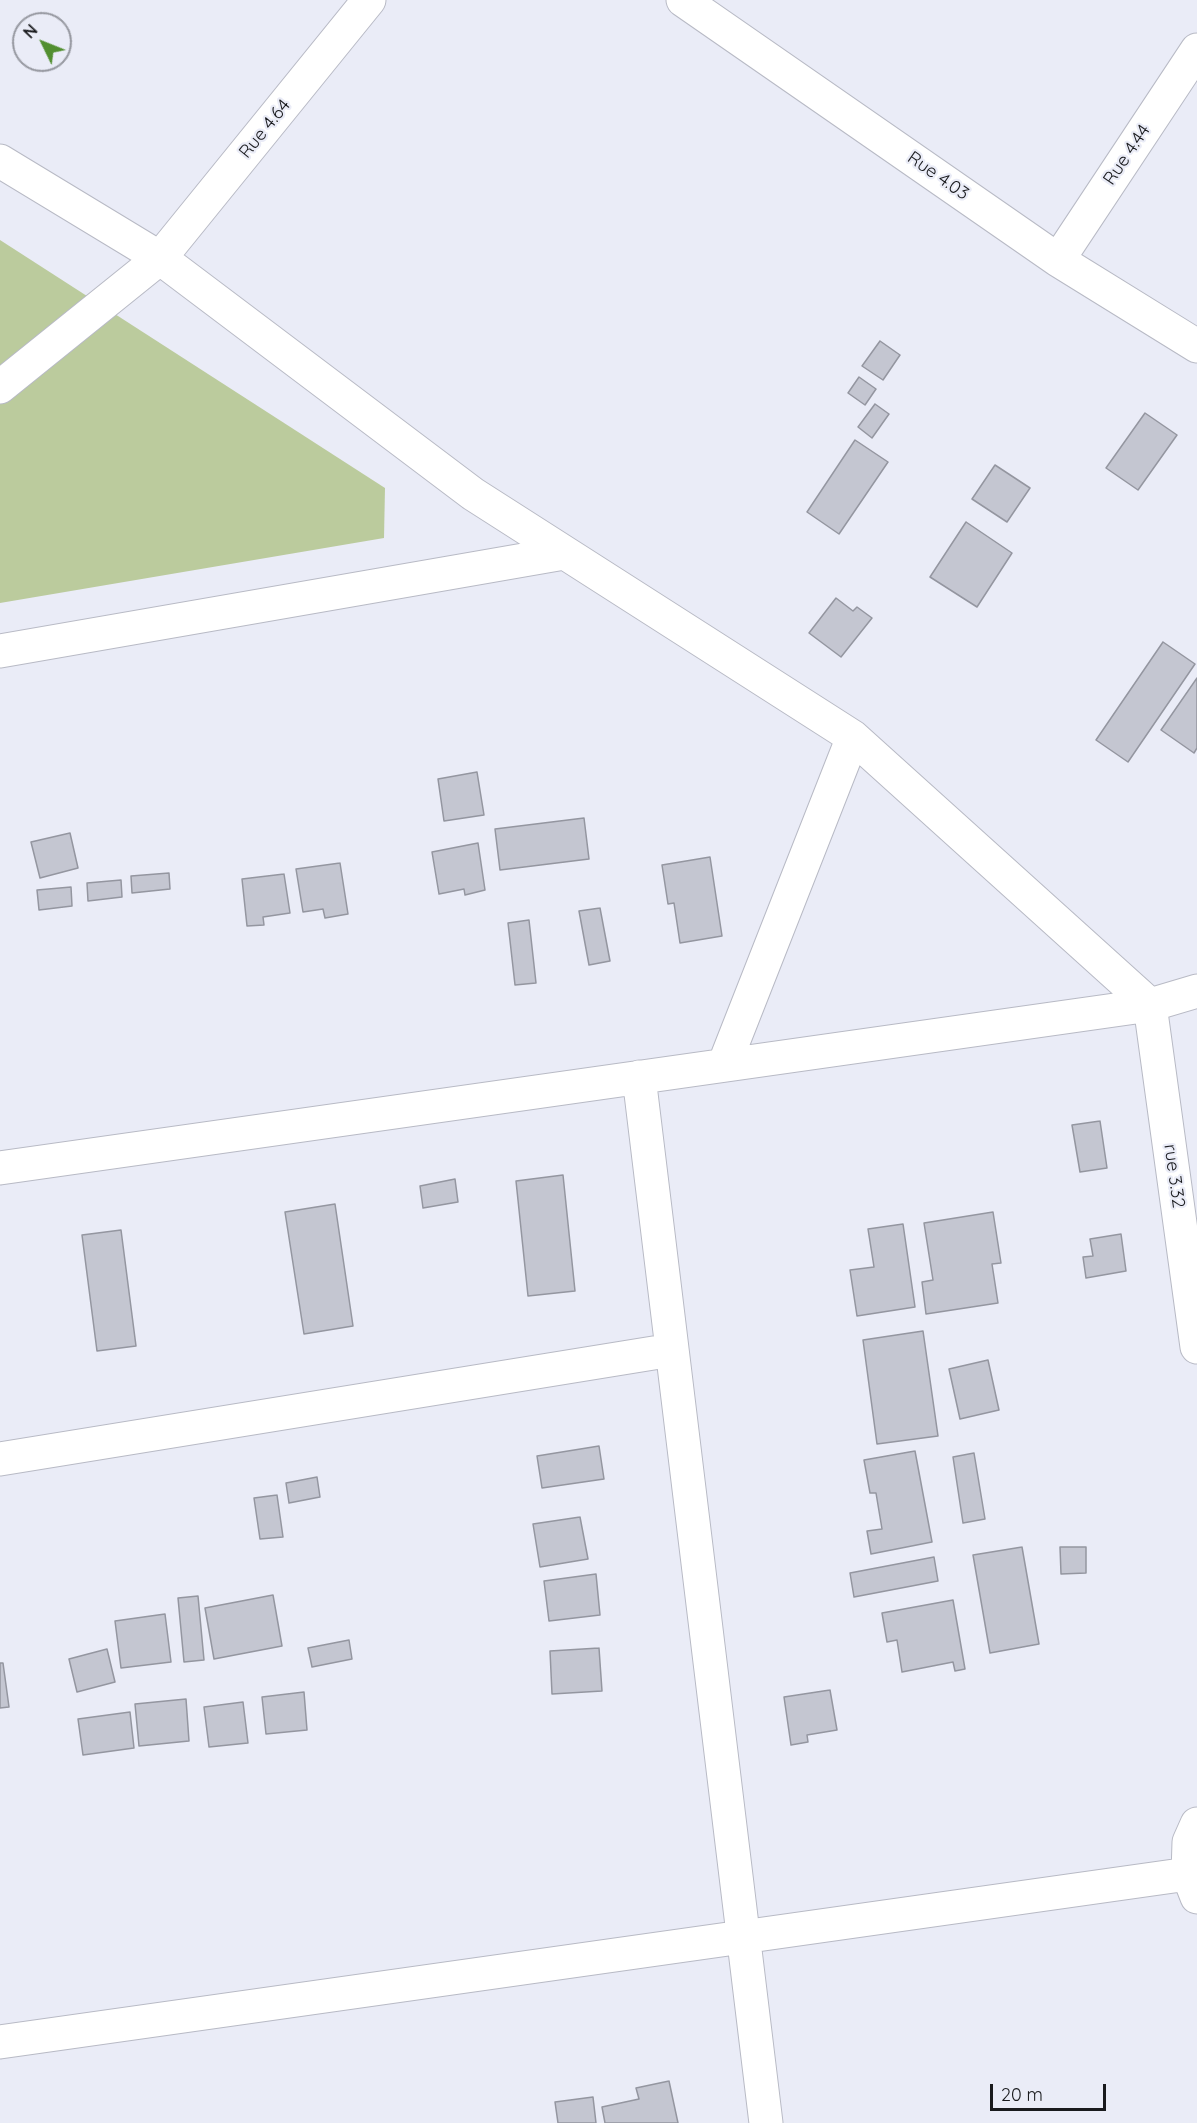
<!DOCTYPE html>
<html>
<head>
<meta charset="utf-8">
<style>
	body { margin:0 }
	#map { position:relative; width:1197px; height:2123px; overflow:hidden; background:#eaecf7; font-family:Quicksand,sans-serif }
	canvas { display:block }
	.north { position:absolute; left:12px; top:12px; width:60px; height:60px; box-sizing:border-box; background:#eaecf7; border:2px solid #9698a0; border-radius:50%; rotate:313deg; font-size:16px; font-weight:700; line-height:24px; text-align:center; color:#191a1d }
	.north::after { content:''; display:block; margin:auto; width:21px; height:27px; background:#528f30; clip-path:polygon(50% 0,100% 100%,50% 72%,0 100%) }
	.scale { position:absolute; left:990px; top:2084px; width:116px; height:27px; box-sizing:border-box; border:3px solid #191a1d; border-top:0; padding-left:8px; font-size:18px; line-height:21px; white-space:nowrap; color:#191a1d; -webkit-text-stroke:4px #eaecf7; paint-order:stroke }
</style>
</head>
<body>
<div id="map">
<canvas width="1197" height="2123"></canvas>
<div class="north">N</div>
<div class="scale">20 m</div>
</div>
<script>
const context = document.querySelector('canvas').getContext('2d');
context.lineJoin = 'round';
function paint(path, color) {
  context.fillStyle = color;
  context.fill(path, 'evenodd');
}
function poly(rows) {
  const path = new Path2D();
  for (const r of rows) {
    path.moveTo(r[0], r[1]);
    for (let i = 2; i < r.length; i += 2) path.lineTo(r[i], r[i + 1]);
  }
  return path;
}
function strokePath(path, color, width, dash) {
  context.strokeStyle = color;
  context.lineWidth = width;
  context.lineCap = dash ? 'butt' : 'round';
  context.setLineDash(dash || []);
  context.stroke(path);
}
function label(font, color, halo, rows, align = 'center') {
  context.font = font + ' Quicksand,sans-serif';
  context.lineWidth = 4.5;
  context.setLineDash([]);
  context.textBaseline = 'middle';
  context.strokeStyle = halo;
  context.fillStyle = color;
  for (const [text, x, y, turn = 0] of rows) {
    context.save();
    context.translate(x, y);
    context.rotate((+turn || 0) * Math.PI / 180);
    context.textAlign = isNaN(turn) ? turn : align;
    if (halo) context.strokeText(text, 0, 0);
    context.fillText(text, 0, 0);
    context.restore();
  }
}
paint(poly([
	[0,240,385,488,384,538,0,603]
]), '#bbcb9d');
const building = poly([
	[880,341,900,355,883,380,862,366,880,341],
	[859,377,876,389,865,405,848,393,859,377],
	[875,404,889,414,872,438,858,427,875,404],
	[1145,413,1177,435,1138,490,1106,468,1145,413],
	[855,440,888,462,839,534,807,512,855,440],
	[995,465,1030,488,1007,522,972,499,995,465],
	[966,522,1012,553,977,607,930,577,966,522],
	[836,598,853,611,857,607,872,618,841,657,809,633,836,598],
	[1163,642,1195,664,1128,762,1096,740,1163,642],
	[1197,678,1197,748,1194,753,1161,730,1197,678],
	[477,772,484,815,444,821,438,779,477,772],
	[584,818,589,859,500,870,495,829,584,818],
	[70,833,78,868,40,878,31,842,70,833],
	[478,843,485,890,465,895,464,889,439,894,432,852,478,843],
	[710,857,722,936,680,943,674,903,668,904,662,865,710,857],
	[340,863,348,914,325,918,323,909,303,912,296,869,340,863],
	[169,873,170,889,132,893,131,876,169,873],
	[284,874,290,913,263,917,264,925,247,926,242,879,284,874],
	[121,880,122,897,88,901,87,883,121,880],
	[71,887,72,906,39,910,37,890,71,887],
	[600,908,610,961,589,965,579,911,600,908],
	[529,920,536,983,515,985,508,923,529,920],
	[1100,1121,1107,1168,1080,1172,1072,1125,1100,1121],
	[563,1175,575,1291,528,1296,516,1181,563,1175],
	[455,1179,458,1202,423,1208,420,1186,455,1179],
	[335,1204,353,1326,304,1334,285,1212,335,1204],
	[993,1212,1001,1263,992,1264,998,1303,926,1314,922,1282,933,1280,924,1223,993,1212],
	[903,1224,915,1307,857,1316,850,1270,874,1267,868,1229,903,1224],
	[121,1230,136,1346,97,1351,82,1235,121,1230],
	[1121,1234,1126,1271,1086,1278,1083,1257,1093,1256,1090,1239,1121,1234],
	[923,1331,938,1436,877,1444,863,1340,923,1331],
	[988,1360,999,1410,960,1419,949,1369,988,1360],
	[599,1446,604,1479,542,1488,537,1456,599,1446],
	[915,1451,932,1542,871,1554,867,1531,882,1529,876,1493,870,1493,864,1460,915,1451],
	[974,1453,985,1519,963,1523,953,1457,974,1453],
	[317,1477,320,1497,289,1503,286,1483,317,1477],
	[277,1495,283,1537,260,1539,254,1498,277,1495],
	[580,1517,588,1559,540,1567,533,1524,580,1517],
	[1022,1547,1039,1644,990,1653,973,1555,1022,1547],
	[1060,1547,1086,1547,1086,1573,1061,1574,1060,1547],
	[934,1557,938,1581,854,1597,850,1573,934,1557],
	[596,1574,600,1615,549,1621,544,1581,596,1574],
	[273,1595,282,1646,214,1659,205,1608,273,1595],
	[198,1596,204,1660,184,1662,178,1598,198,1596],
	[953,1600,965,1669,955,1671,953,1662,902,1672,897,1640,887,1642,882,1613,953,1600],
	[165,1614,171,1662,121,1668,115,1621,165,1614],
	[349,1640,352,1659,312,1667,308,1648,349,1640],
	[599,1648,602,1691,552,1694,550,1651,599,1648],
	[107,1649,115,1682,77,1692,69,1659,107,1649],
	[0,1663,3,1663,9,1707,0,1708,0,1663],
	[830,1690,837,1730,807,1735,808,1742,791,1745,784,1697,830,1690],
	[304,1692,307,1730,266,1734,262,1697,304,1692],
	[186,1699,189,1741,139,1746,135,1704,186,1699],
	[243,1702,248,1743,209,1747,204,1707,243,1702],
	[130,1712,134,1748,83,1755,78,1719,130,1712],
	[669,2081,678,2123,605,2123,602,2107,639,2099,636,2088,669,2081],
	[593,2097,596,2123,558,2123,555,2102,593,2097]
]);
paint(building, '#c4c6d1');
strokePath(building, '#9496a0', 1.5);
const minor = poly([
	[683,0,1058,260,1197,346],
	[0,161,160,258,473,494,853,737,1150,1005],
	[1058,260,1197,50],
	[0,387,160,258,369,0],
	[0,651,564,553],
	[1150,1005,1197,1347],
	[724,1065,853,737],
	[639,1077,766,2123],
	[0,1168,1150,1005,1197,991],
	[0,1459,672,1350],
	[1197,1824,1189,1842,1188,1874,1197,1897],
	[0,2042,1188,1874]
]);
strokePath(minor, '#b8bac5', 35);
strokePath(minor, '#fff', 33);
label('18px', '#191a1d', '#eaecf7', [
	["Rue 4.64",265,129,-51],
	["Rue 4.44",1127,155,-56],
	["Rue 4.03",938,176,35],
	["rue 3.32",1174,1176,82]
]);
</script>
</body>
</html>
